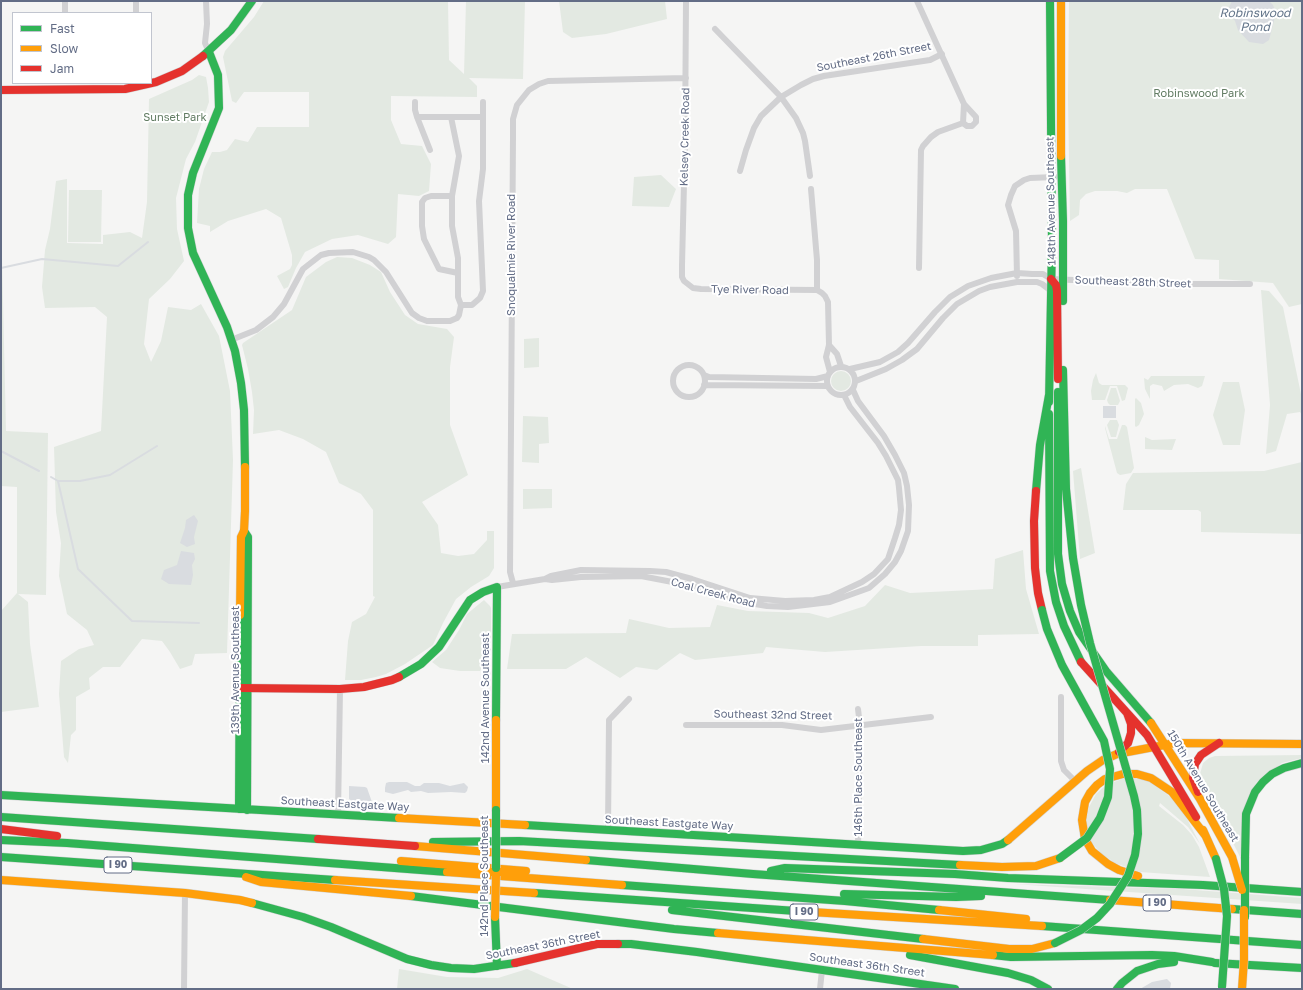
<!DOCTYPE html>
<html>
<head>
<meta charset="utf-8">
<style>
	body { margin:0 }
	#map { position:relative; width:1303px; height:990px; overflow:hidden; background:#f5f5f4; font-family:"Golos Text",sans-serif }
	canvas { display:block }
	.frame { position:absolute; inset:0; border:2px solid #636d86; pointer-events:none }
	.legend { position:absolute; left:12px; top:12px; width:140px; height:72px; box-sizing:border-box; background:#fff; border:1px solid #c1c5cf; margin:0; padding:5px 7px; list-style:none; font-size:12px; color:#636d86 }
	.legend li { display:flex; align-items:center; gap:8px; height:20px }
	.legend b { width:20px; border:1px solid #c1c5cf }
</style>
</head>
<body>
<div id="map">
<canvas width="1303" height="990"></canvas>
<div class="frame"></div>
<ul class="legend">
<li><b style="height:5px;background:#30b455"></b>Fast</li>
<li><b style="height:5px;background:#ff9f0a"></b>Slow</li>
<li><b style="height:5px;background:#e5322d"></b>Jam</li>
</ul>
</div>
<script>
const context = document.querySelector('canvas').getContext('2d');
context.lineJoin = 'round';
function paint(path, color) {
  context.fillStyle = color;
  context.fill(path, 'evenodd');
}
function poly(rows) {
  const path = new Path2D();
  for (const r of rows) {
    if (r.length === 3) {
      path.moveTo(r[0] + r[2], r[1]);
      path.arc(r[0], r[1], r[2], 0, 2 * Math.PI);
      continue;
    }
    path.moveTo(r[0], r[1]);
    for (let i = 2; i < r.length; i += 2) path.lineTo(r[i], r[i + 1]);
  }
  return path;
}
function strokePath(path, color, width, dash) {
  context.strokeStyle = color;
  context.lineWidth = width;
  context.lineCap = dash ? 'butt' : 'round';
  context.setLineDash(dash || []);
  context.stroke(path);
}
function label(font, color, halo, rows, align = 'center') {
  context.font = font + ' "Golos Text",sans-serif';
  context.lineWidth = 4;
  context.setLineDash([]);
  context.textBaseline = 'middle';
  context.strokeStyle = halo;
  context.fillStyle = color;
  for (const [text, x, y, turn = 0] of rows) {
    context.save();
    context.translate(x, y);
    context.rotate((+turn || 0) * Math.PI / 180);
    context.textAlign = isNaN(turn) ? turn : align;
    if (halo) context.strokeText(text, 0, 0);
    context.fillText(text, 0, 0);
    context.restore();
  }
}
paint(poly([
	[264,1,448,1,449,60,464,74,466,1,525,1,523,79,469,78,477,86,477,97,391,96,391,120,401,144,422,146,431,164,429,191,419,196,398,194,396,237,388,244,358,235,332,239,305,252,296,268,288,287,284,289,277,276,290,269,292,265,292,255,281,218,266,209,228,221,210,232,210,226,197,223,199,189,204,169,212,152,220,152,227,150,235,139,248,142,257,127,309,127,309,92,244,92,236,103,232,101,223,57,225,51,254,17],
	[559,1,665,1,667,19,606,34,572,38,563,32],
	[1069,1,1302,1,1302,304,1289,307,1273,283,1219,279,1219,260,1195,259,1167,189,1135,189,1127,193,1117,191,1095,191,1086,194,1080,200,1079,215,1070,221,1068,98],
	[199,75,206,77,208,88,209,102,195,142,186,159,176,198,177,229,184,261,170,279,149,299,144,344,151,362,161,341,168,307,191,310,201,304,219,336,230,391,233,460,227,653,195,654,192,665,180,669,170,652,162,641,142,639,120,667,103,667,89,678,90,689,76,697,76,730,71,735,68,763,64,757,59,694,61,661,79,649,94,645,87,630,67,614,59,576,61,543,56,512,54,447,101,431,107,317,95,307,45,308,42,287,45,250,50,229,56,181,67,179,67,243,103,244,103,235,130,232,142,238,147,202,149,99,192,80],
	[661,175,676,189,669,207,632,206,634,177],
	[69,190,102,190,101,242,68,242],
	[1,256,2,257,6,431,48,433,46,595,18,594,28,602,30,644,39,707,1,712,1,611,17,593,17,487,1,486],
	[337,257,352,258,370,265,381,272,390,292,405,315,418,324,447,329,454,337,450,367,450,425,468,475,422,502,438,525,441,553,458,556,474,554,487,540,487,531,494,531,494,568,489,576,471,587,456,599,443,623,433,645,405,664,386,674,376,677,361,680,345,680,348,641,352,622,366,614,375,597,373,596,373,510,361,494,339,483,326,452,303,439,279,430,253,434,254,410,252,392,248,369,242,345,243,343,292,310,306,277,326,262],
	[1261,290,1269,291,1283,307,1302,399,1302,415,1300,412,1287,414,1276,451,1266,454,1270,405],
	[539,338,539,367,524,368,524,339],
	[841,381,10],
	[1096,373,1099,383,1102,385,1125,385,1128,388,1125,400,1122,401,1117,386,1110,386,1105,400,1092,400,1091,391,1093,380],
	[1151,376,1205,376,1202,386,1198,388,1188,384,1174,385,1164,391,1162,386,1153,384,1150,386,1150,399,1145,389,1144,378,1148,380],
	[1223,382,1239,382,1245,410,1240,445,1223,445,1213,415],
	[1111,388,1116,388,1120,401,1118,405,1110,405,1108,403,1107,400],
	[1136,398,1141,403,1144,414,1139,425,1136,427,1135,426,1135,399],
	[523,416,548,417,549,443,539,444,539,463,522,462],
	[1110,420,1117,420,1119,425,1116,437,1111,437,1107,425],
	[1122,425,1125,425,1127,427,1134,468,1131,473,1120,475,1117,473,1105,428,1105,426,1109,439,1117,439],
	[1145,437,1152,440,1176,439,1172,450,1145,449],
	[1302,462,1302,534,1201,532,1201,512,1198,510,1123,510,1126,484,1133,473,1264,471],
	[1081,468,1095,553,1080,559,1073,471],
	[523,489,552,489,552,508,523,509],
	[1023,550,1026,589,1039,634,978,635,978,646,921,646,825,652,766,647,763,653,695,660,680,653,657,670,636,667,620,678,586,657,566,669,507,669,512,634,626,633,629,619,669,628,710,627,717,605,748,611,809,613,828,618,865,606,885,585,910,593,993,589,995,559],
	[484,600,490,606,491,608,491,652,480,671,460,671,440,668,432,662,446,650,459,630,467,614],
	[1302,755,1302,758,1282,763,1256,783,1240,857,1201,779,1200,774,1203,763,1209,758,1215,756],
	[1122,779,1145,779,1172,798,1186,817,1200,844,1188,827,1160,803,1159,806,1183,825,1192,835,1199,847,1210,877,1140,872,1115,863,1101,853,1092,843,1087,830,1087,817,1089,807,1096,794,1106,785],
	[1014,884,1182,889,1302,898,1302,904],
	[399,969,447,977,498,978,527,969,573,989,397,989]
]), '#e3e9e2');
paint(poly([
	[1232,1,1269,1,1273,5,1276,13,1269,40,1263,44,1249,42,1238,30,1235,21,1227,11],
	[1103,406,1116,406,1116,418,1103,418],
	[194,515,198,521,194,537,195,544,187,547,180,543,185,528,186,520],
	[181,551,194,553,195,559,192,565,193,575,191,585,169,584,161,579,164,570,177,565],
	[389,782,407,782,415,786,420,786,424,783,439,783,450,786,464,783,468,787,467,791,465,793,451,792,428,793,421,791,411,792,408,790,393,794,385,792,385,788,386,783],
	[349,786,365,787,367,788,372,802,352,801,349,799],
	[1167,979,1171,983,1170,989,1140,989,1152,982]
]), '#d9dce0');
strokePath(poly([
	[1,268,42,259,118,266,148,242],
	[1,451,39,471],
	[51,477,58,481,80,481,110,475,157,446],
	[58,481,78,569,132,621,199,623]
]), '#d9dce0', 2);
const fast = poly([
	[209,52,218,75,219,108,193,173,188,195,188,228,193,253,227,327,235,351,241,383,244,410,245,467],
	[203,56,231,30,252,1],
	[1061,156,1063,221,1063,301],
	[1063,370,1066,489,1073,558],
	[1058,392,1058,554,1062,584,1070,611,1079,632,1106,671,1151,723],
	[1049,402,1052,243,1050,1],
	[1049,414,1050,571,1056,602,1064,626,1081,662],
	[1036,491,1040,445,1049,395],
	[244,531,248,537,247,810],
	[399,677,421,664,439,647,470,600,483,592,497,587,496,720],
	[1,795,399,818],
	[239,809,240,615],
	[1,817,318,839],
	[525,825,963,851,981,850,1002,844,1008,840],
	[1,840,67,843,447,872],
	[433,842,519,841,960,865],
	[1,857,335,880],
	[1245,857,1246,814,1255,792,1263,782,1272,774,1284,768,1302,763],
	[586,860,753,874,1110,900],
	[771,871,785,868,955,874,1008,878,1203,885,1302,892],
	[622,885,845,901,939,910],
	[534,893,811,912],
	[844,894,956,897,981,896],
	[411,896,674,929,718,933],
	[252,903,303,917,331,927,407,959,431,965,451,968,474,969,515,963],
	[1232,909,1302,914],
	[672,910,923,939],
	[495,917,497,966],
	[1042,926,1302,945],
	[618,944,631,944,697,952,955,989],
	[910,955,1008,973,1031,980,1048,989],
	[993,955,1011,957,1152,955,1174,956,1212,962],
	[1215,963,1302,968],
	[1117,989,1122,983,1137,971,1158,964,1174,962]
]);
const slow = poly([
	[1061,1,1061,156],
	[240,615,241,537,244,531,245,511,245,467],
	[1151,723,1200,799,1232,857],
	[496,810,496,720],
	[399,818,525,825],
	[1203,830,1216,859],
	[1008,840,1087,771,1103,760,1117,754,1175,743,1302,744],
	[415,846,586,860],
	[401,861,526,871],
	[960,865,1002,867,1036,866,1060,858],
	[447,872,622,885],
	[1138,876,1119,870,1108,864,1092,851,1085,839,1082,820,1085,802,1090,793,1097,785,1105,779,1123,774,1137,774,1151,778,1172,792,1205,835],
	[246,877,261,882,411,896],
	[1,880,185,893,240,900,252,903],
	[335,880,534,893],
	[1110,900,1232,909],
	[939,910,1026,919],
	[811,912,1042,926],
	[718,933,993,955],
	[923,939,1009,949,1032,949,1055,943]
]);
const jam = poly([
	[1,90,125,89,156,82,182,71,203,56],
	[1051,279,1056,285,1057,291,1058,379],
	[1036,491,1034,521,1035,568,1038,593,1042,610],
	[1081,662,1147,735,1196,817],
	[240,688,340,689,364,687,392,680,399,677],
	[1119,752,1128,743,1131,733,1131,724,1127,713],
	[1198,792,1193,778,1195,764,1201,755,1219,743],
	[1,829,57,836],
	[318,839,415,846],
	[515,963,597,944,618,944]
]);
strokePath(fast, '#d1d2d3', 9);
strokePath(slow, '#d1d2d3', 9);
strokePath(jam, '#d1d2d3', 9);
strokePath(poly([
	[65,1,65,13],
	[136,1,136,13],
	[206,1,207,24,205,43,209,52],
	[686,1,685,143,682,265,682,277,684,281,693,288,701,289,817,290,822,293,825,296,828,302,829,345,826,357,830,372],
	[917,1,964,104,976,117,976,122,972,126,967,126,963,123,964,104],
	[715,29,781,97,796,118,803,133,805,141,810,176],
	[415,102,415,110,417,117,430,150],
	[417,117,483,117],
	[451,117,459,156,452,196,452,226,458,258,458,297,461,305,472,305,480,298,483,291,479,201,483,169,483,102],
	[740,171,746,150,754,128,761,116,781,97,801,85,813,79,824,76,930,60,942,54],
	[811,189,817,260,817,290],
	[452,196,431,196,425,198,422,202,422,226,424,239,439,269,458,273],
	[919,268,921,150,923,146,931,137,938,132,963,123],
	[1017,276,1016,231,1008,205,1011,195,1015,186,1024,180,1030,178,1055,177],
	[231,340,256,330,273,317,284,304,303,269,321,255,329,253,353,252,369,257,374,260,386,272,412,313,419,318,427,321,450,321,457,318,459,315,461,305],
	[829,345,837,354,841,366],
	[689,381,16],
	[841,381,14],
	[850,369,880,362,898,352,908,343,935,312,950,297,968,286,991,278,1017,273,1032,274,1043,274,1051,279,1161,284,1250,284],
	[704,375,709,377,816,379,828,376],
	[856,381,886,369,902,360,917,349,943,318,957,304,979,291,990,287,1017,282,1037,282,1042,284,1050,290],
	[704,385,828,386],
	[545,579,551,576,581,570,650,571,666,572,692,579,750,598,785,601,814,600,830,597,862,582,874,574,888,559,895,538,899,525,901,510,899,488,898,480,886,456,878,443,850,407,844,395],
	[513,583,510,572,513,136,513,119,517,105,529,90,539,84,548,81,686,78],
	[497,587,545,579,552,580,581,577,641,576,688,585,749,603,767,606,788,607,830,602,869,588,885,574,895,562,901,551,908,531,909,505,907,486,904,473,895,455,884,436,858,401,853,390],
	[1061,697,1061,761,1064,770,1075,781],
	[858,709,860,725,858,845],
	[686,725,782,725,821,730,931,717],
	[338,814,340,689],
	[608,830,609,720,629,699],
	[184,989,185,893],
	[820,989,822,970]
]), '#d1d1d3', 6);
strokePath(fast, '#30b455', 8);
strokePath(slow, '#ff9f0a', 8);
strokePath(jam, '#e5322d', 8);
const fastBridge = poly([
	[1042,610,1047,629,1062,665,1104,741,1110,769,1108,797,1100,818,1087,838,1060,858],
	[496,810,496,868],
	[1245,857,1245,917],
	[1216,859,1224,889,1227,916,1222,987],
	[1055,943,1081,930,1097,918,1110,904,1128,876,1135,855,1138,834,1137,810,1134,796,1090,643,1081,605,1073,558]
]);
const slowBridge = poly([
	[1232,857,1242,890],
	[495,917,496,876],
	[1242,989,1244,960,1244,910]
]);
strokePath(fastBridge, '#d1d2d3', 9, []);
strokePath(slowBridge, '#d1d2d3', 9, []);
strokePath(fastBridge, '#30b455', 8);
strokePath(slowBridge, '#ff9f0a', 8);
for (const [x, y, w] of [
	[118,865,28],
	[1157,903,28],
	[804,912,28]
]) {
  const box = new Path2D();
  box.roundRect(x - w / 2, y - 8, w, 16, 3);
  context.fillStyle = '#fff';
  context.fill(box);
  strokePath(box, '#636d86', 1);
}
label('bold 10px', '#636d86', null, [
	["I 90",118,865],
	["I 90",1157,903],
	["I 90",804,912]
]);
label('11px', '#636d86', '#fff', [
	["Southeast 26th Street",874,57,-11],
	["Kelsey Creek Road",685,137,-89],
	["148th Avenue Southeast",1051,201,-91],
	["Snoqualmie River Road",512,255,-90],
	["Southeast 28th Street",1133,282,2],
	["Tye River Road",750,290,1],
	["Coal Creek Road",713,593,15],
	["139th Avenue Southeast",236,670,-90],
	["142nd Avenue Southeast",486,698,-90],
	["Southeast 32nd Street",773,715,1],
	["146th Place Southeast",859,777,-90],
	["150th Avenue Southeast",1203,786,59],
	["Southeast Eastgate Way",345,804,3],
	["Southeast Eastgate Way",669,823,3],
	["142nd Place Southeast",485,876,-90],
	["Southeast 36th Street",543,945,-11],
	["Southeast 36th Street",867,965,8]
]);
label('11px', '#637d64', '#fff', [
	["Robinswood Park",1199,94],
	["Sunset Park",175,118]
]);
label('italic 12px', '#63758a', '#fff', [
	["Robinswood",1255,13],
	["Pond",1255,27]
]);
</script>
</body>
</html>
